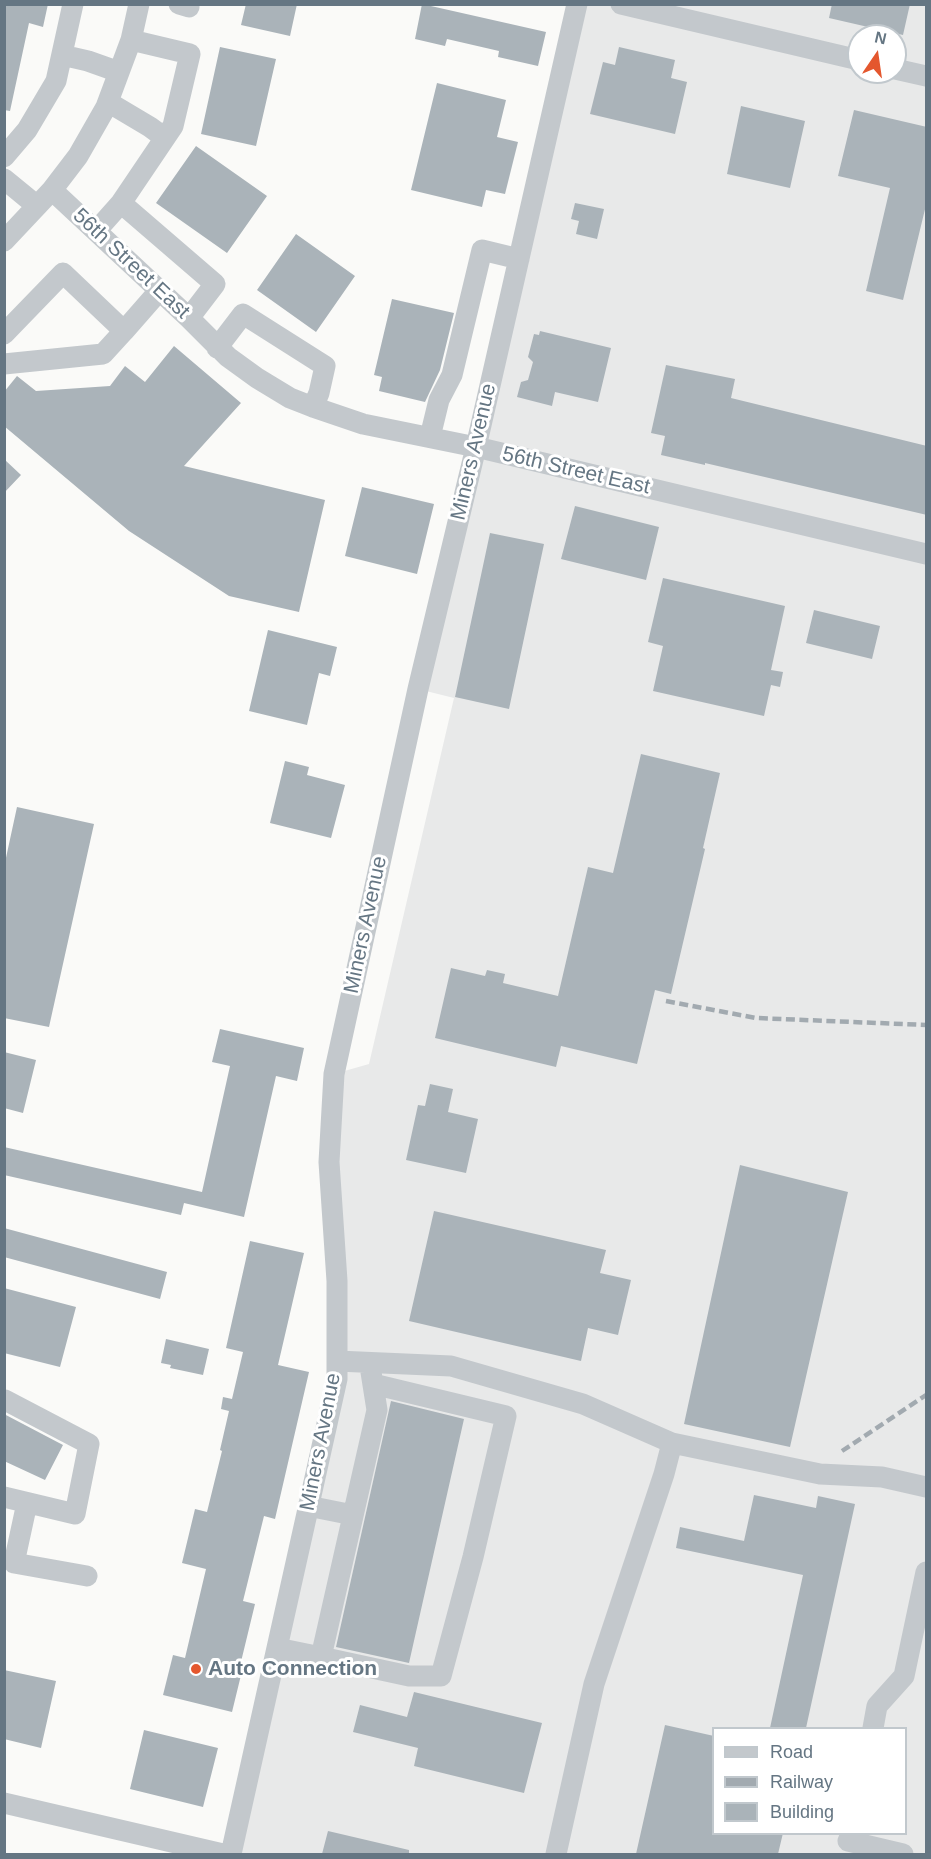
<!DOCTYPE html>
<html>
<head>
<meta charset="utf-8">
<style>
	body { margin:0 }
	#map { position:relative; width:931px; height:1859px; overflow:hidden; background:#fafaf8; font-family:Arial,sans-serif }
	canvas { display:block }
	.frame { position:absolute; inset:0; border:6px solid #657683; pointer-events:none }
	.legend { position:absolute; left:712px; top:1727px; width:195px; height:108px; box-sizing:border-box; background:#fff; border:2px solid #c1c8cd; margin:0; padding:8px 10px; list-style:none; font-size:18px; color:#657683 }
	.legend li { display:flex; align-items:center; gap:12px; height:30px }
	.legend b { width:30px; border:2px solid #c1c8cd }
	.north { position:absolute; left:847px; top:24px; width:60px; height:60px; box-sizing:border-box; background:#fff; border:2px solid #c1c8cd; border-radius:50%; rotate:13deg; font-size:16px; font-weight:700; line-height:24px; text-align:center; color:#657683 }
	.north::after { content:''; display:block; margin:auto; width:21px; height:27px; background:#e4572e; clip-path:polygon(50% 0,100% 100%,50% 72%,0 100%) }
</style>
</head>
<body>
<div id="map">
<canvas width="931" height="1859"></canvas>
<div class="frame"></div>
<ul class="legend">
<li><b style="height:8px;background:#c3c8cc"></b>Road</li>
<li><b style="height:8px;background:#a2aab0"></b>Railway</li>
<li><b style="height:16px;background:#aab3b9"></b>Building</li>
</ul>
<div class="north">N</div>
</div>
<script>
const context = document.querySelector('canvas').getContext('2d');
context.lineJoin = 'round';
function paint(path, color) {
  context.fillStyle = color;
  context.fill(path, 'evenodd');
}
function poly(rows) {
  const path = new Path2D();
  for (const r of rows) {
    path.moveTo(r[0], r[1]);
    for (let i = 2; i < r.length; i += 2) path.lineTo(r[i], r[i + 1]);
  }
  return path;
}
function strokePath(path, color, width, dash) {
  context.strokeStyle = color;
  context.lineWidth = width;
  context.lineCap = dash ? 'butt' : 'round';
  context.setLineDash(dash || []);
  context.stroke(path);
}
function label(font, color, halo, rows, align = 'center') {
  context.font = font + ' Arial,sans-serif';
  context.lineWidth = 6;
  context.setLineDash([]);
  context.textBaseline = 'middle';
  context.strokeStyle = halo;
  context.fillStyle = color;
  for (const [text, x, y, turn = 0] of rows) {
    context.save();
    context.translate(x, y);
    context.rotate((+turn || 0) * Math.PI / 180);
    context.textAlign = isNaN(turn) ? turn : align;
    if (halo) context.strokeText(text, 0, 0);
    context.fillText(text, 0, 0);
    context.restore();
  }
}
paint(poly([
	[577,5,926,5,926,1854,231,1854,337,1379,334,1074,369,1064,454,698,418,689],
	[859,36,895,36,895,72,859,72],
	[714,1728,906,1728,906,1834,714,1834]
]), '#e8e9e9');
paint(poly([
	[4,4,48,4,43,27,29,23,10,111,4,110],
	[246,4,297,4,290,36,241,25],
	[422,4,546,32,538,66,498,57,499,51,447,39,445,46,415,39],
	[832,4,910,4,903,35,829,18],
	[220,47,276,59,256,146,201,134],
	[619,47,675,60,671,78,687,82,675,134,590,114,603,62,615,65],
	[437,83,506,100,497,137,518,142,505,194,486,190,482,207,411,190],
	[741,106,805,121,790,188,727,174],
	[854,110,927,127,927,201,903,300,866,291,890,188,838,176],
	[196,146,267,196,227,253,156,203],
	[575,203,604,209,597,239,576,234,579,221,571,219],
	[296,234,355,276,316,332,257,290],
	[392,299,454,313,440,370,425,402,379,391,382,377,374,375],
	[540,331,611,348,598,402,555,392,552,406,517,397,521,382,528,380,533,362,528,357,534,334,539,335],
	[174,346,241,403,184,466,325,500,299,612,229,596,129,531,4,426,4,392,17,376,36,391,110,386,125,366,145,382],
	[666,365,735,379,731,398,927,446,927,515,705,463,705,465,661,455,665,436,651,433],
	[4,459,21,475,4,493],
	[362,487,434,504,417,574,345,556],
	[575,506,659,527,646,580,561,559],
	[490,533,544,544,509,709,455,697],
	[663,578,785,606,771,670,783,672,780,687,771,685,764,716,653,691,663,646,648,642],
	[814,610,880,626,872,659,806,643],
	[268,630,337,647,330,676,319,673,307,725,249,711],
	[641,754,720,773,703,848,705,849,671,994,655,990,637,1064,561,1046,556,1067,435,1038,451,968,485,976,487,970,505,974,503,983,558,996,588,867,613,873],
	[285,761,309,767,307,775,345,785,331,838,270,823],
	[17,807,94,824,49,1027,4,1018,4,867],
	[220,1029,304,1048,297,1081,276,1076,244,1217,184,1203,181,1215,4,1175,4,1147,202,1192,230,1066,212,1062],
	[4,1052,36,1060,23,1113,4,1108],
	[430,1084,453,1089,448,1112,478,1119,466,1173,406,1160,418,1105,425,1106],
	[740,1165,848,1192,790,1447,684,1424],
	[434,1211,606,1250,600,1273,631,1280,618,1335,588,1328,581,1361,409,1321],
	[4,1228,167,1272,160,1299,4,1257],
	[250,1241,304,1253,278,1365,309,1372,275,1519,264,1516,243,1601,255,1604,239,1670,242,1671,232,1712,163,1695,173,1655,185,1658,206,1569,182,1563,195,1509,207,1512,222,1451,220,1450,229,1411,221,1409,223,1397,232,1399,243,1352,226,1348],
	[4,1288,76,1307,60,1367,4,1353],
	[166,1339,209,1349,203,1375,170,1368,171,1365,161,1363],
	[391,1401,464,1419,409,1663,336,1647],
	[4,1414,63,1445,45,1480,4,1461],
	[754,1495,816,1508,818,1496,855,1504,806,1728,770,1728,803,1575,676,1548,680,1527,744,1541],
	[4,1670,56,1681,41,1748,4,1739],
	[414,1692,542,1723,524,1793,414,1766,418,1748,353,1732,360,1705,407,1717],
	[665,1725,714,1736,714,1833,783,1833,778,1854,636,1854],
	[144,1730,218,1748,203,1807,130,1789],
	[328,1831,409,1850,409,1854,322,1854]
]), '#aab3b9');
strokePath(poly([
	[179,4,189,7,189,4],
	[621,4,859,60],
	[62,55,88,61,119,72],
	[895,69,926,76],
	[108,102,150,127,165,138],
	[4,157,27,130,56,81,73,4],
	[4,179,37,206],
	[52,190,189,318,228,357,257,378,290,398,313,407,363,424,476,447,926,554],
	[121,203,215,284,189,318],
	[97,230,121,203,173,126,190,54,131,40],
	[4,241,52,190,78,156,106,107,131,40,139,4],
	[4,334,63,273,124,331,159,291],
	[217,348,243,314,325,366,319,393,313,407],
	[4,364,103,354,124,331],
	[430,437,439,400,452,375,482,250,519,259],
	[337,1361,451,1366,583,1404,672,1443,820,1474,882,1477,926,1487],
	[4,1497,75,1514,89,1444,5,1400],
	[27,1503,14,1563,87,1576],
	[308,1506,353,1515],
	[277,1648,321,1657,377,1410,371,1372],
	[321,1657,409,1676,441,1676,473,1557,506,1416,373,1384],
	[873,1728,877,1706,904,1676,926,1572],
	[4,1803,223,1854],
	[848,1841,903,1854],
	[231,1854,337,1379,337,1281,329,1162,334,1074,418,689,476,447,577,4],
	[556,1854,594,1684,664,1474,672,1443]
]), '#c3c8cc', 21);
strokePath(poly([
	[666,1001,756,1018,926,1025],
	[842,1451,926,1395]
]), '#a2aab0', 4.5, [9, 4.5]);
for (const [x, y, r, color] of [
	[196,1669,6,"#e4572e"]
]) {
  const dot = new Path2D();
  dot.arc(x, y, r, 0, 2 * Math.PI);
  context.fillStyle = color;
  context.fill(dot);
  strokePath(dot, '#fff', 2);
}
label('21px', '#657683', '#fff', [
	["56th Street East",131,264,43],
	["Miners Avenue",474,452,-77],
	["56th Street East",576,471,13],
	["Miners Avenue",366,925,-78],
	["Miners Avenue",321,1442,-79]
]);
label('bold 21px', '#657683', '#fff', [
	["Auto Connection",208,1669]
], 'left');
</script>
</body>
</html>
